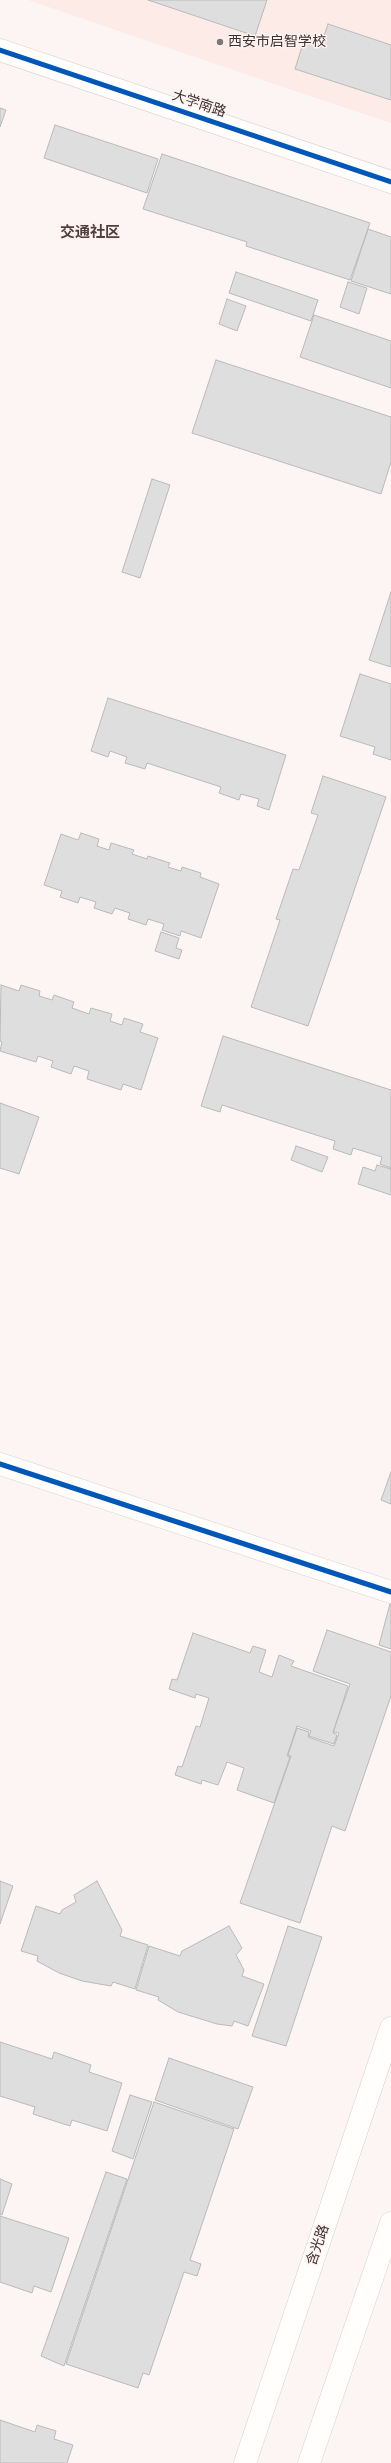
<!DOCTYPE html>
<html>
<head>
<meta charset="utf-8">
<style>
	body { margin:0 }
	canvas { display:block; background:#fcf5f4 }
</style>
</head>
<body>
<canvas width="391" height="2463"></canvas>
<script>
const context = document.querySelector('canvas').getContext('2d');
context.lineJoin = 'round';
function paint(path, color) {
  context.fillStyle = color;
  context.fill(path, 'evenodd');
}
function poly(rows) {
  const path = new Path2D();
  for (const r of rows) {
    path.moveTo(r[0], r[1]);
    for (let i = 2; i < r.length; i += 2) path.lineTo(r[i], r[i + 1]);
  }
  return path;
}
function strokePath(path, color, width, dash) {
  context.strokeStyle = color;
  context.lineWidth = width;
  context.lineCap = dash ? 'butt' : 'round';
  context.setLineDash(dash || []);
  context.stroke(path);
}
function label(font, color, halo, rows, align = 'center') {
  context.font = font + ' "IBM Plex Sans","Noto Sans SC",sans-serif';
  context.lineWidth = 3;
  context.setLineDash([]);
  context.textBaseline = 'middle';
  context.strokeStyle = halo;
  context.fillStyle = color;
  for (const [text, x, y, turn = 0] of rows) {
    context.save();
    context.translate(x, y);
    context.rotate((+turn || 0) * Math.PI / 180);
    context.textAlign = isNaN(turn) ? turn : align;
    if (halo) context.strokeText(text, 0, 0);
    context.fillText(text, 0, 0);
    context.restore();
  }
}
paint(poly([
	[28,0,391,0,391,123,274,84]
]), '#fdebe7');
const building = poly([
	[148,0,267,0,255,36,148,0],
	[328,24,391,45,391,100,295,69,306,34,323,39,328,24],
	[0,108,6,110,0,127,0,108],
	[55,125,158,159,147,193,44,158,55,125],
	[162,154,370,223,350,280,246,246,247,242,143,209,162,154],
	[368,229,391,237,391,294,351,281,368,229],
	[236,272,318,300,311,321,229,293,236,272],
	[348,282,367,288,359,314,340,307,348,282],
	[227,299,246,306,237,331,219,324,227,299],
	[314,315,391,341,391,388,300,357,314,315],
	[216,360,391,417,391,462,381,494,192,433,216,360],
	[152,479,170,485,140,578,122,572,152,479],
	[391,592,391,667,369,660,391,592],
	[360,674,391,684,391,760,373,754,375,747,340,736,360,674],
	[108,698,286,755,269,810,257,806,259,799,241,794,239,800,219,793,221,787,147,763,145,769,125,763,127,757,110,751,108,757,91,751,108,698],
	[323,776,386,797,308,1026,251,1007,280,920,276,919,293,869,299,870,318,815,311,813,323,776],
	[81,833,99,839,97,846,109,850,111,843,134,850,132,854,147,859,148,856,170,863,168,867,181,871,182,867,201,873,200,877,219,884,201,938,181,931,180,936,162,930,164,924,148,919,146,925,128,919,130,913,115,908,112,914,94,908,96,902,80,897,78,903,60,897,62,891,44,885,61,834,78,840,81,833],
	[161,932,179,938,176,948,182,950,179,959,155,951,161,932],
	[1,985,19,991,21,985,40,991,39,996,52,1000,54,995,74,1002,72,1008,89,1014,91,1008,112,1014,110,1021,122,1025,124,1018,143,1024,140,1032,158,1038,141,1090,123,1084,121,1090,87,1079,89,1071,74,1066,71,1074,51,1067,53,1061,38,1056,36,1062,0,1051,2,1042,0,1041,1,985],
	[223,1036,391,1090,391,1168,380,1164,382,1157,353,1148,351,1155,333,1149,335,1141,222,1105,220,1112,201,1106,223,1036],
	[0,1103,39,1117,19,1174,0,1168,0,1103],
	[296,1146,328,1157,322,1172,291,1160,296,1146],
	[377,1165,391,1169,391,1195,358,1184,363,1167,375,1171,377,1165],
	[391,1472,391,1504,381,1500,391,1472],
	[391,1600,391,1649,379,1645,391,1600],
	[327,1630,391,1652,391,1696,345,1831,332,1826,300,1923,240,1903,291,1756,288,1755,297,1728,309,1732,308,1737,334,1746,339,1733,333,1732,350,1684,313,1671,327,1630],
	[193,1633,250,1653,253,1646,266,1650,259,1672,272,1677,279,1655,294,1661,291,1666,348,1686,333,1733,337,1735,334,1744,309,1736,311,1731,297,1726,287,1756,290,1757,274,1803,237,1790,244,1768,227,1762,218,1785,202,1780,201,1784,175,1775,178,1766,182,1767,196,1726,200,1727,209,1698,196,1694,195,1698,169,1689,172,1679,177,1680,193,1633],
	[0,1881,13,1886,0,1924,0,1881],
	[97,1881,122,1930,120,1936,148,1945,135,1989,113,1982,111,1986,82,1981,59,1973,37,1961,38,1956,21,1951,36,1906,60,1914,62,1910,76,1902,74,1895,97,1881],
	[229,1926,242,1948,236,1955,244,1970,242,1976,264,1984,248,2026,234,2021,232,2026,217,2024,178,2012,158,2000,159,1997,136,1990,149,1946,180,1956,182,1951,229,1926],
	[288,1926,322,1937,286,2046,252,2036,288,1926],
	[0,2042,52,2059,54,2052,91,2065,89,2072,122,2083,107,2131,72,2120,70,2126,33,2114,35,2107,0,2096,0,2042],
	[169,2058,253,2087,238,2129,155,2100,169,2058],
	[130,2095,152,2102,133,2159,112,2151,130,2095],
	[154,2102,234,2129,190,2260,201,2264,197,2276,184,2272,149,2375,143,2373,138,2388,66,2364,154,2102],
	[106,2172,127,2179,64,2366,41,2356,106,2172],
	[0,2179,12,2184,2,2215,0,2214,0,2179],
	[0,2216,69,2238,51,2292,34,2286,32,2293,0,2282,0,2216],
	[0,2420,35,2432,37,2425,56,2431,54,2439,73,2445,67,2463,0,2463,0,2420]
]);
paint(building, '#dededf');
strokePath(building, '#bababb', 1);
const street = poly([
	[0,1464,391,1592]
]);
const secondary = poly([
	[0,50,391,182],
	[245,2463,391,2028],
	[309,2463,391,2223]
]);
strokePath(street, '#d8d2d0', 23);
strokePath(secondary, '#d8d2d0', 23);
strokePath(street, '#fffefd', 22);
strokePath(secondary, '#fffefd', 22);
strokePath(poly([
	[0,50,391,182],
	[0,1464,391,1592]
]), '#0057b8', 5);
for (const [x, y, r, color] of [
	[220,42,4,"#7f7776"]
]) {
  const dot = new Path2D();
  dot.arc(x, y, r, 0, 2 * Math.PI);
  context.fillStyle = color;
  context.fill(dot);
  strokePath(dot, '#fff3f1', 1.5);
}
label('14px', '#3b3332', '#fff3f1', [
	["西安市启智学校",228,42]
], 'left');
label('14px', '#3b3332', '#fff3f1', [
	["大学南路",199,104,19],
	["含光路",318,2245,-71]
]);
label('bold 15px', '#50413e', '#fff3f1', [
	["交通社区",90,233]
]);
</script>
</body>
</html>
